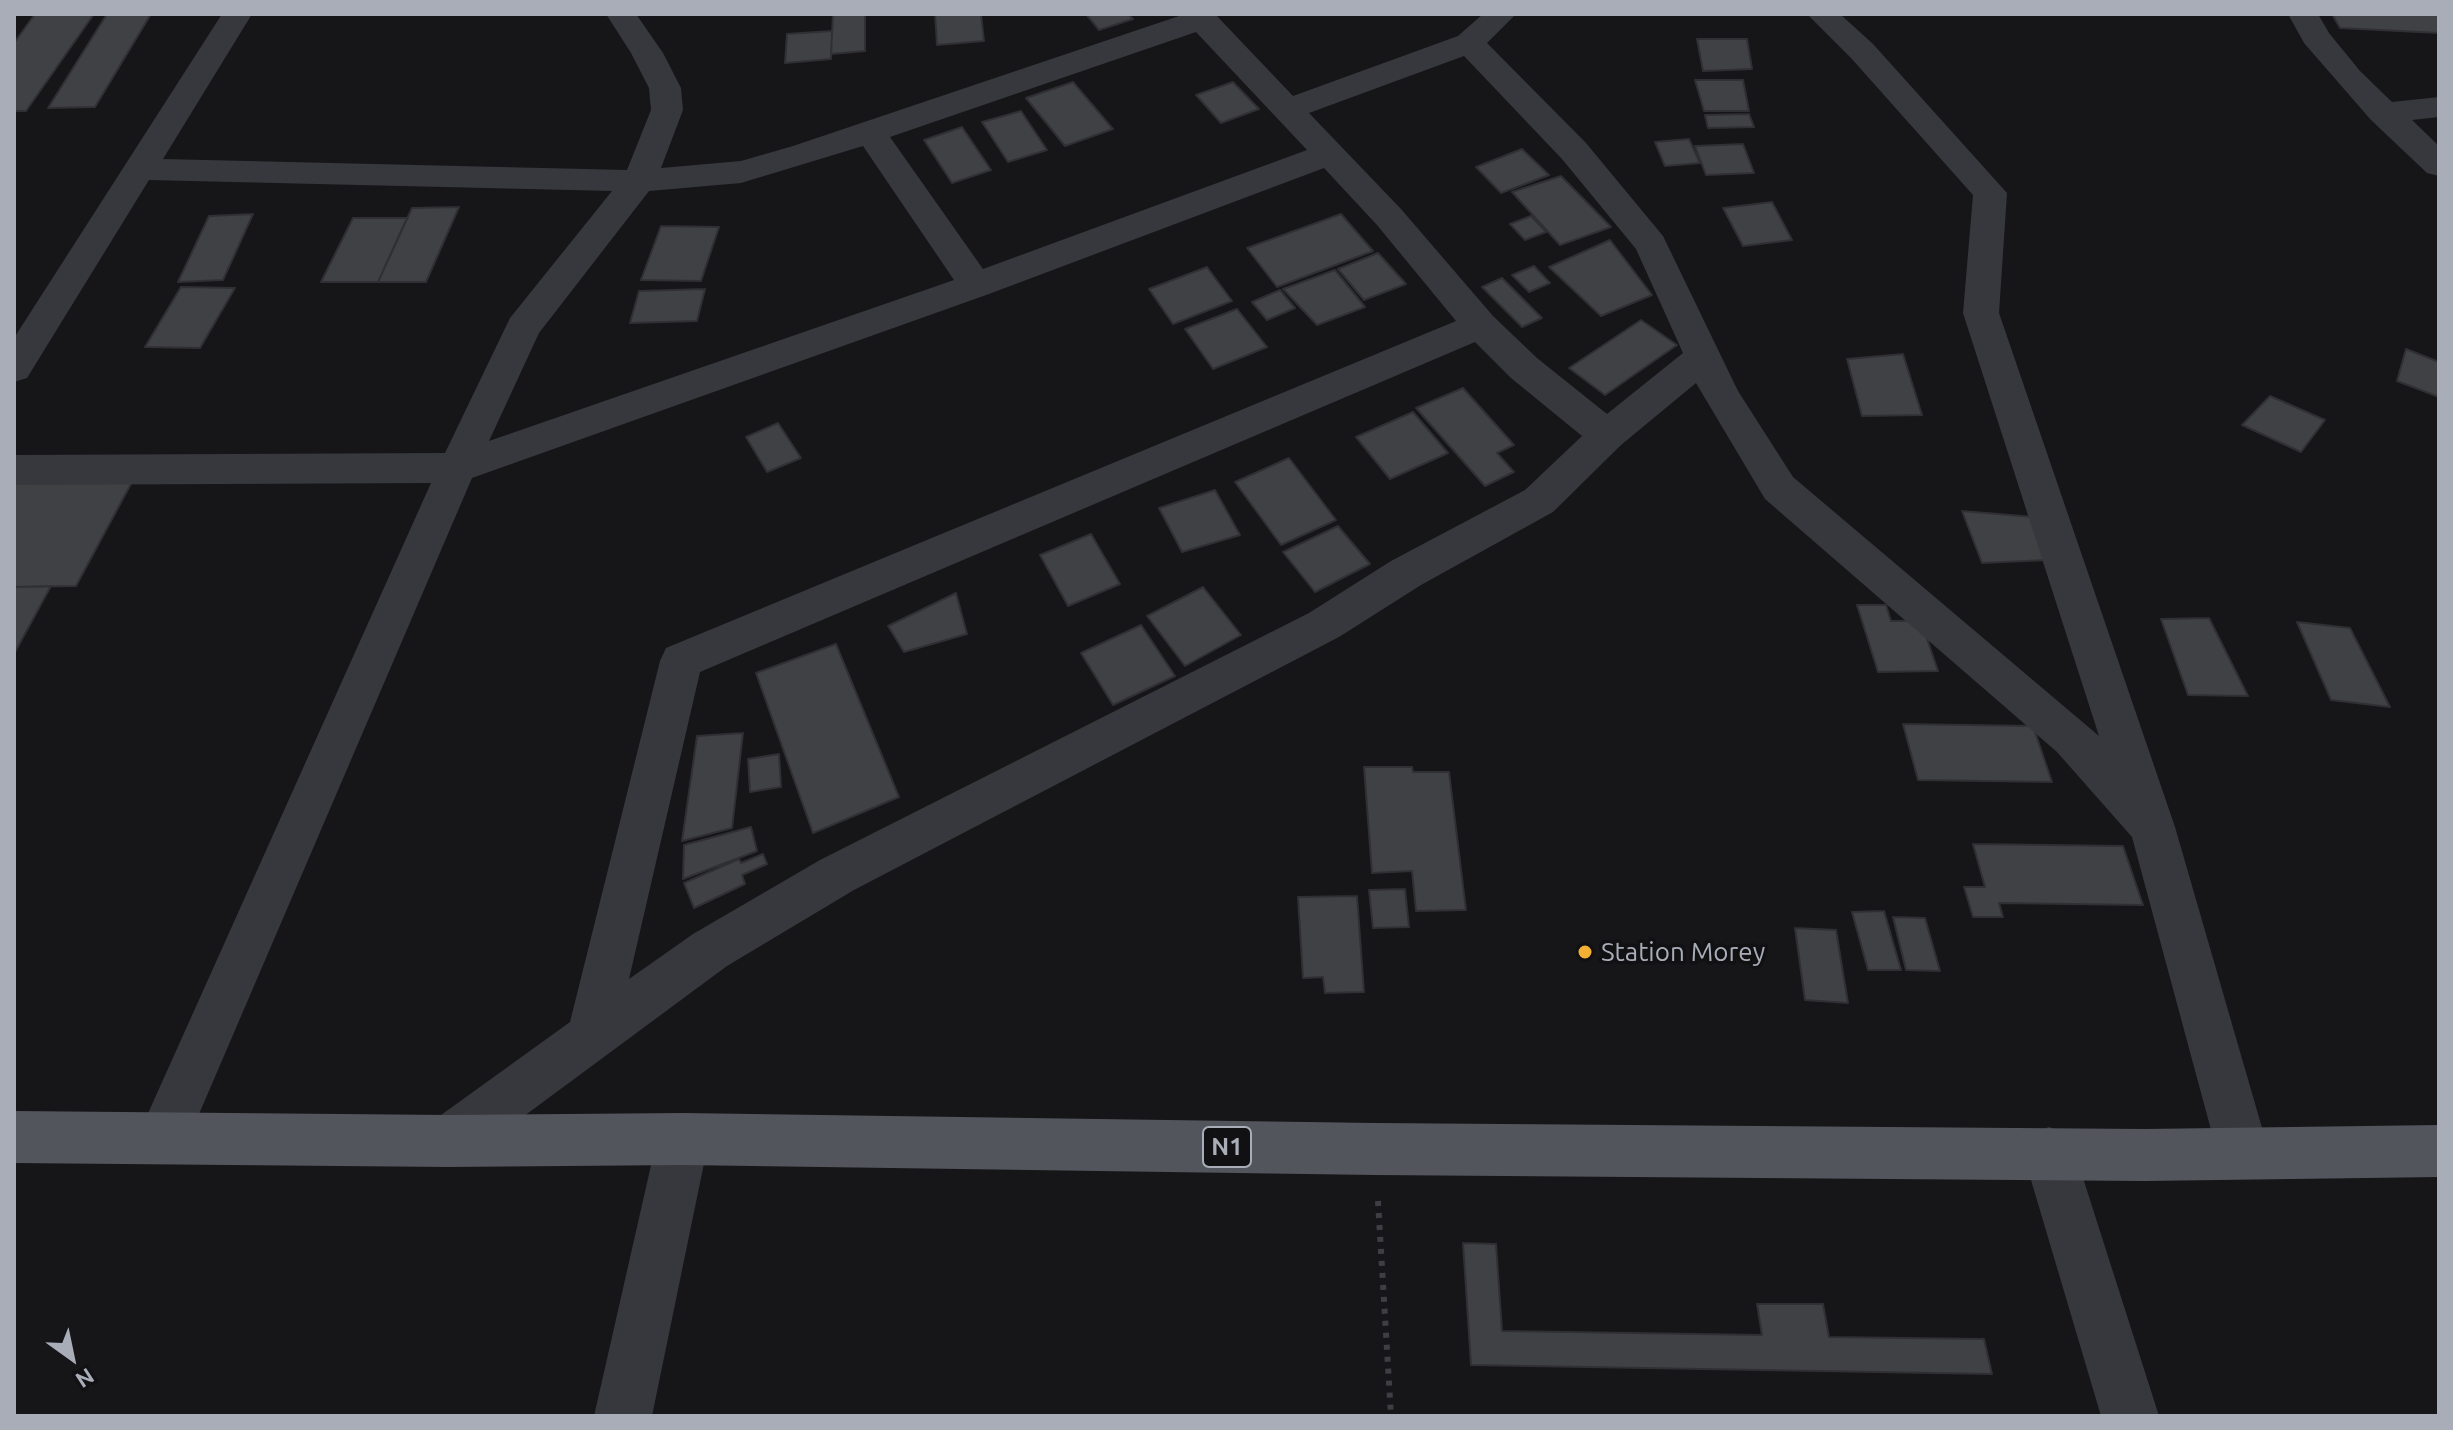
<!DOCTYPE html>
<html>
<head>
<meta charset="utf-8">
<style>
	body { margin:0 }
	#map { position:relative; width:2453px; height:1430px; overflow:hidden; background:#161618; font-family:Ubuntu,sans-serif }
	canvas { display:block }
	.frame { position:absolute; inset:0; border:16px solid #a8adb8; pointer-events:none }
	.north { position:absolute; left:32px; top:1318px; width:80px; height:80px; -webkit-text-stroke:6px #111113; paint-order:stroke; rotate:147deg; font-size:22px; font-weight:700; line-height:32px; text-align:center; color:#a8adb8 }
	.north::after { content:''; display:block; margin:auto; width:28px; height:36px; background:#a8adb8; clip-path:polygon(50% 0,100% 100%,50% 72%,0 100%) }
</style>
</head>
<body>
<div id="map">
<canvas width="2453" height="1430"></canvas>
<div class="frame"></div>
<div class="north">N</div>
</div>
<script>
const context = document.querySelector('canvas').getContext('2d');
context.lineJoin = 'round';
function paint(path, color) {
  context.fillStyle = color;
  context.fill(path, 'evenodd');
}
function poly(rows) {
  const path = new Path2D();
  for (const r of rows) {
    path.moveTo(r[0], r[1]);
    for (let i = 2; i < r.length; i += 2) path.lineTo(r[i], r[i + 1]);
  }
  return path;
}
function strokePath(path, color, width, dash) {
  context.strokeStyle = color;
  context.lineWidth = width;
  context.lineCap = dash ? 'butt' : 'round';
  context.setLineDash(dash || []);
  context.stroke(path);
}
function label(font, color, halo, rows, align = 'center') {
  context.font = font + ' Ubuntu,sans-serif';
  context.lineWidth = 7;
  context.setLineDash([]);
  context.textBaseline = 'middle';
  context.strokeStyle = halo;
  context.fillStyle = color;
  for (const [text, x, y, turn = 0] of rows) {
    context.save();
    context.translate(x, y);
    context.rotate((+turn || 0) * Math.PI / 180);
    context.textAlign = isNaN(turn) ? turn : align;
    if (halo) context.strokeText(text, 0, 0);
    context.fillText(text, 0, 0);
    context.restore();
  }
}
const building = poly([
	[35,14,94,14,26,111,14,111,14,43,35,14],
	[107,14,151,14,95,107,48,108,107,14],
	[833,14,865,14,865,51,831,54,833,14],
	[935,14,981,14,984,41,937,45,935,14],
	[1086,14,1128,14,1133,19,1099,30,1086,14],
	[2332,14,2439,14,2439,33,2340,28,2332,14],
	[832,31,831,59,785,63,787,34,832,31],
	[1697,39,1747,39,1752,69,1703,71,1697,39],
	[1695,80,1743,80,1749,111,1704,111,1695,80],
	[1073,82,1113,129,1065,146,1026,98,1073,82],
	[1233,82,1259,109,1221,123,1196,95,1233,82],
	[1021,111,1047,150,1008,162,982,122,1021,111],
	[1749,114,1754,127,1708,128,1705,115,1749,114],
	[962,127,991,170,952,183,924,140,962,127],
	[1689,139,1700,163,1665,166,1655,142,1689,139],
	[1743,144,1754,173,1706,175,1695,146,1743,144],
	[1522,149,1549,175,1501,193,1476,167,1522,149],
	[1561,176,1611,227,1560,245,1512,192,1561,176],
	[1772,202,1792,240,1743,246,1723,208,1772,202],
	[459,207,426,282,378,282,412,208,459,207],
	[253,214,223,280,178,282,209,216,253,214],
	[1341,214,1373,251,1277,287,1247,248,1341,214],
	[1531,216,1546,232,1525,240,1510,224,1531,216],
	[353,218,407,218,378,282,321,282,353,218],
	[661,226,719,227,701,281,641,280,661,226],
	[1610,240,1652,295,1601,316,1549,267,1610,240],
	[1378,253,1406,284,1364,300,1338,269,1378,253],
	[1534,266,1550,283,1529,292,1512,275,1534,266],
	[1207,267,1232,301,1173,324,1149,289,1207,267],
	[1335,270,1365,307,1317,325,1283,289,1335,270],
	[1502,278,1542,318,1522,327,1482,287,1502,278],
	[181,287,235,288,200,348,145,347,181,287],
	[705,289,697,321,630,323,639,291,705,289],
	[1280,290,1295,308,1267,320,1252,302,1280,290],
	[1237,309,1267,347,1213,369,1185,329,1237,309],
	[1641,320,1677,345,1605,395,1569,368,1641,320],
	[2406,349,2439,362,2439,397,2397,381,2406,349],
	[1903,354,1922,415,1862,416,1847,359,1903,354],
	[1463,388,1514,445,1497,453,1514,472,1485,486,1416,408,1463,388],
	[2270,396,2325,420,2301,452,2242,425,2270,396],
	[1413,412,1448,453,1390,479,1356,437,1413,412],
	[778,423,801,458,767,472,746,437,778,423],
	[1289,458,1336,520,1281,545,1235,482,1289,458],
	[14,482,132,482,76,586,14,587,14,482],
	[1215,490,1240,535,1182,552,1159,508,1215,490],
	[1962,511,2034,517,2047,560,1982,563,1962,511],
	[1338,526,1370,564,1315,592,1283,552,1338,526],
	[1091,534,1120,584,1068,606,1040,555,1091,534],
	[51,586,14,654,14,587,51,586],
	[1203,587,1241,635,1185,666,1147,616,1203,587],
	[956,593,967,634,904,652,888,626,956,593],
	[1857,605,1886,605,1891,621,1921,621,1938,671,1878,672,1857,605],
	[2209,618,2248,696,2188,695,2161,619,2209,618],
	[2297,622,2350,628,2390,707,2331,700,2297,622],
	[1141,625,1175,676,1113,705,1081,653,1141,625],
	[836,644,899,797,813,833,756,673,836,644],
	[1903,724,2033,726,2052,782,1918,780,1903,724],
	[743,733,732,828,682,841,697,736,743,733],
	[779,754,781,787,750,792,748,759,779,754],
	[1364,767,1412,767,1413,772,1449,772,1466,910,1416,911,1412,871,1372,873,1364,767],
	[751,827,757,851,683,879,684,845,751,827],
	[1973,844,2123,846,2143,905,1999,903,2003,917,1973,917,1964,887,1985,887,1973,844],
	[763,854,767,864,742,875,745,884,694,908,684,883,739,859,741,863,763,854],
	[1405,889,1409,927,1373,928,1369,890,1405,889],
	[1357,896,1364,992,1325,993,1323,977,1303,978,1298,897,1357,896],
	[1884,911,1901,970,1868,970,1852,912,1884,911],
	[1893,917,1925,918,1940,971,1906,970,1893,917],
	[1795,928,1836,930,1848,1003,1805,1000,1795,928],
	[1463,1243,1496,1244,1502,1331,1762,1335,1757,1304,1823,1304,1829,1337,1984,1339,1992,1374,1471,1365,1463,1243]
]);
paint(building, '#404145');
strokePath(building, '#303034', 2);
strokePath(poly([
	[1378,1201,1391,1416]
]), '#3d3f44', 6, [5, 7]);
paint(poly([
	[222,14,252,14,163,159,627,170,651,110,649,88,631,53,606,14,636,14,663,53,681,88,683,110,661,168,741,161,793,146,1185,14,1215,14,1293,96,1458,36,1483,14,1516,14,1487,43,1586,143,1663,236,1738,391,1793,477,2099,736,1963,313,1973,195,1851,58,1807,14,1840,14,1873,44,2007,193,1999,313,2175,827,2269,1152,2262,1171,2243,1178,2224,1171,2217,1152,2132,837,2057,752,1765,499,1696,383,1621,445,1553,512,1421,585,1339,637,854,890,727,966,466,1159,448,1167,430,1159,422,1141,430,1123,570,1022,660,661,666,648,1456,321,1377,225,1324,168,989,294,472,478,181,1156,163,1164,145,1156,137,1138,145,1120,431,483,14,485,14,455,445,453,510,318,612,191,149,180,27,378,14,382,14,338,222,14],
	[1196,32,1307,150,983,269,890,137,1196,32],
	[1464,56,1562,159,1636,249,1683,353,1607,414,1537,358,1493,316,1401,209,1309,113,1464,56],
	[863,146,954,280,489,441,539,333,649,191,741,183,863,146],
	[1475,342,1511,378,1582,436,1525,490,1391,561,1309,613,820,860,693,934,629,979,700,672,1475,342],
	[2288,14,2318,14,2329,33,2360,71,2392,102,2439,97,2439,117,2412,120,2439,146,2439,176,2427,173,2371,120,2304,43,2288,14],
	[683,1113,701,1121,709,1139,652,1416,594,1416,657,1139,665,1121,683,1113],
	[2049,1127,2068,1134,2075,1153,2159,1416,2101,1416,2023,1153,2030,1134,2049,1127]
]), '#37383d');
paint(poly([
	[14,1111,448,1115,683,1113,1375,1123,2145,1129,2439,1125,2439,1177,2145,1181,1375,1175,683,1165,448,1167,14,1163,14,1111]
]), '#53555c');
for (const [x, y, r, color] of [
	[1585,952,8,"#f2b134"]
]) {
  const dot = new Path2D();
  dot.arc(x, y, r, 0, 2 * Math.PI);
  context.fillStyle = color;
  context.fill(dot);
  strokePath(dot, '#111113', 3);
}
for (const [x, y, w] of [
	[1227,1147,48]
]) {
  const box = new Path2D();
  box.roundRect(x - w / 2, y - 20, w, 40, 6);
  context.fillStyle = '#111113';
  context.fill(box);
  strokePath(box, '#a8adb8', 2);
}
label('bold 24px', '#a8adb8', null, [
	["N1",1227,1147]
]);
label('26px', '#a8adb8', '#111113', [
	["Station Morey",1601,952]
], 'left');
</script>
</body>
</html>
